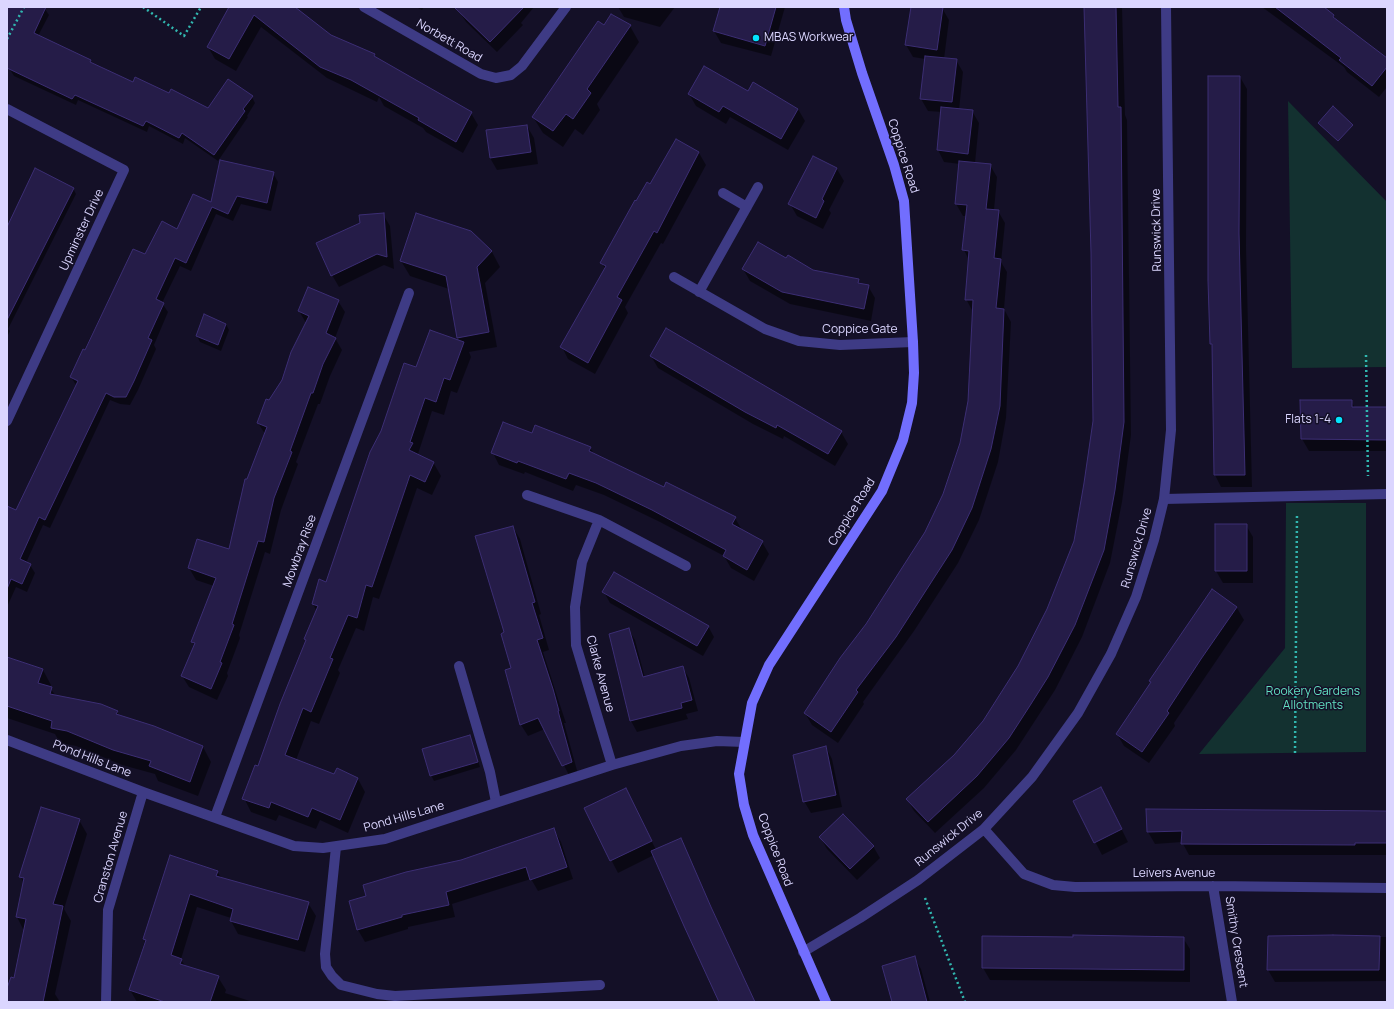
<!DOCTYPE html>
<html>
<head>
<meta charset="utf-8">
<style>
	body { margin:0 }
	#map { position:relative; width:1394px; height:1009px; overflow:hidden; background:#141027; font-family:Manrope,sans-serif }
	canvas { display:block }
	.frame { position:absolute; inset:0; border:8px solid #dbd6ff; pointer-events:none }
</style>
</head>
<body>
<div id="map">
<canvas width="1394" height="1009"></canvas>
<div class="frame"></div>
</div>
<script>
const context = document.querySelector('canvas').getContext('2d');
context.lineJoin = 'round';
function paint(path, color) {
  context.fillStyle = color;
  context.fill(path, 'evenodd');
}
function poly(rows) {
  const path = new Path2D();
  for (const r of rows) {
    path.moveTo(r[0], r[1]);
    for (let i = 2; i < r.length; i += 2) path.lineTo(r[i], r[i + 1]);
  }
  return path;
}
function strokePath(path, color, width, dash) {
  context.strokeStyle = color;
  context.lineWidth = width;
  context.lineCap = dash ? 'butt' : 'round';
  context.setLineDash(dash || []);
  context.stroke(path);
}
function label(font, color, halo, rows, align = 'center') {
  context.font = font + ' Manrope,sans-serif';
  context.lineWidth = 3;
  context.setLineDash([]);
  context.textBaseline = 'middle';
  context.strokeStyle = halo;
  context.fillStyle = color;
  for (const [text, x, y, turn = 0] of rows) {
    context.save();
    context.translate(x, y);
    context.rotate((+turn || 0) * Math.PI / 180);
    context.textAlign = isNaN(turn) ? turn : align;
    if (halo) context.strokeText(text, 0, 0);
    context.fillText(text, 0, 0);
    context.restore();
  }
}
paint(poly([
	[1288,101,1387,202,1387,367,1292,368],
	[1286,503,1366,503,1366,752,1199,754,1285,648]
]), '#133130');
paint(poly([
	[7,7,42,7,45,9,49,15,38,36,133,83,208,109,252,97,255,103,247,116,248,117,218,161,185,138,183,144,149,126,147,132,78,100,76,105,14,76,7,65],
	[230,7,293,7,330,36,374,55,376,59,471,113,478,125,463,153,426,132,423,128,384,106,379,97,377,102,327,78,261,27,236,71,215,59,208,47],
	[416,7,424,7,422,10],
	[463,7,534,7,521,23,523,25,497,52,466,22,459,11],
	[618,7,675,7,660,27,624,17],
	[721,7,785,7,771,56,721,43,714,31],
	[912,7,942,8,949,20,944,59,956,60,963,72,959,110,972,111,979,123,975,163,990,165,997,177,994,210,998,211,1005,223,1001,262,1007,272,1004,309,1011,322,1006,418,998,462,979,520,958,563,914,631,863,702,864,704,838,743,812,725,805,713,896,579,926,532,944,494,961,444,969,401,973,312,966,299,969,260,964,250,967,216,963,216,956,204,960,164,944,162,938,150,942,112,928,111,921,99,925,59,913,57,906,45],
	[1086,7,1122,7,1125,115,1127,120,1131,435,1122,502,1110,563,1082,637,1055,690,1016,750,984,788,935,833,914,811,907,799,954,756,983,721,1019,666,1048,610,1074,541,1085,483,1094,421],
	[1262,7,1322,7,1334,16,1336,21,1387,60,1387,87,1379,97,1347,72,1344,67],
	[604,26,630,26,639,42,597,104,600,110,583,135,575,129,563,147,543,133,533,117],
	[704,67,748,92,798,109,805,121,788,150,730,117,726,124,696,106,689,94],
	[1240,77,1247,89,1246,246,1252,487,1221,487,1215,475,1213,348,1211,344],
	[527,126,534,138,538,164,497,170,490,158],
	[676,140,699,153,706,165,663,244,661,243,625,307,628,313,595,374,568,359,562,347,605,269,602,263,651,185],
	[813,157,837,169,844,181,829,210,831,213,823,229,797,216,790,204],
	[273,173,278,182,271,211,241,204,233,221,216,214,191,271,180,266,162,303,168,312,154,345,156,349,138,390,130,405,120,404,110,400,50,528,43,525,26,563,30,565,35,573,27,592,16,587,7,607,7,514,17,512,76,385,71,377,133,250,146,256,212,204],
	[73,188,76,194,8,329,10,331,7,337,7,229],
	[383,214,390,226,394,269,384,265,339,287,332,275],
	[471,232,492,252,500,267,485,283,497,347,469,352,471,357,457,393,451,391,444,415,432,411,418,454,433,462,441,476,432,495,417,488,379,599,373,597,364,631,356,628,338,670,340,673,319,724,311,721,296,760,335,776,337,770,358,779,365,792,348,833,320,820,316,829,279,815,276,821,251,812,244,798,259,767,307,642,305,639,317,612,313,604,327,583,416,368,461,342,458,338,449,289,410,276,401,261],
	[787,259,813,271,858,280,861,285,868,286,875,298,871,321,790,304,750,281,743,269],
	[338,301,345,312,335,338,342,350,330,376,320,404,318,404,296,462,298,464,281,510,270,554,265,552,239,635,240,638,227,673,228,676,217,700,189,687,182,676,195,646,192,642,214,586,196,580,189,568,230,550,248,480,265,434,258,423,283,380,306,323,299,311],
	[226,324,229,330,221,351,200,342,197,336],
	[651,356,841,432,848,444,835,466,784,436,783,439,753,424,658,368],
	[1351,401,1355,408,1387,408,1387,451,1309,451,1302,439],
	[533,435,590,448,595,455,664,488,735,518,742,530,762,542,769,554,754,581,731,568,724,556,660,522,604,495,576,485,573,491,525,472,524,474,499,465,493,453],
	[1246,525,1253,537,1253,583,1223,583,1216,571],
	[513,527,520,539,541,614,539,615,549,650,543,652,559,702,566,723,564,723,578,774,570,777,545,729,528,736,521,725,506,671,512,669,506,633],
	[1212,591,1237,608,1244,620,1174,723,1175,726,1149,763,1124,746,1117,734,1152,683,1150,681],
	[604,592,708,626,714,637,703,656,610,603],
	[629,630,635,640,645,678,683,668,689,678,698,711,686,714,688,719,637,732,631,721,610,635],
	[7,658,43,670,51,685,50,688,56,696,117,712,119,716,203,747,211,762,198,796,158,781,155,774,122,765,76,746,60,743,55,734,7,718],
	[470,736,480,767,434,781,431,775],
	[826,747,832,759,842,807,811,813,804,801],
	[1101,788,1128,842,1102,855,1074,801],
	[632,801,656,850,680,839,755,1002,720,1002,654,855,618,873,585,809],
	[1370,810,1387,810,1387,855,1189,855,1182,842,1155,844,1148,832,1370,812],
	[79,820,87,834,64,909,71,921,55,994,60,1002,7,1002,7,992,14,979,24,931,17,917,24,883,20,876],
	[554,830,561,842,573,879,538,891,531,879,452,904,455,917,408,927,408,929,365,942,358,930,461,861],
	[820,837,873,846,880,858,857,880,827,849],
	[170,857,217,871,222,879,308,903,316,916,305,952,238,934,231,921,231,918,197,907,181,959,185,966,218,977,226,990,225,993,253,1002,137,1002,130,990],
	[1269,937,1387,937,1387,981,1275,982,1268,970],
	[1183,938,1190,949,1190,982,990,980,983,968],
	[914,957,921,969,930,1002,893,1002]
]), '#0007');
const building = poly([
	[7,7,46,7,34,33,91,60,90,62,133,82,135,77,169,93,171,89,208,108,228,79,253,96,243,109,245,111,214,155,182,133,179,138,146,121,143,126,75,95,72,99,7,68,7,7],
	[229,7,295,7,331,35,375,54,374,56,472,112,456,142,418,120,419,118,351,80,320,67,254,15,229,59,207,47,229,7],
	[454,7,524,7,490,42,454,7],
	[720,7,776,7,765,46,713,31,720,7],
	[911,7,943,7,937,50,905,45,911,7],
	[1084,7,1116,7,1118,107,1121,107,1124,422,1115,490,1104,550,1075,625,1048,677,1031,704,1009,738,977,776,928,822,906,799,954,755,983,721,1018,666,1047,609,1074,541,1084,483,1093,421,1091,253,1084,7],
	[1275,7,1324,7,1334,15,1333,17,1387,58,1387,67,1372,86,1339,60,1341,58,1275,7],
	[611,14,631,25,587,89,591,93,573,119,566,114,553,131,532,117,598,21,604,25,611,14],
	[925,56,957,59,952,102,920,99,925,56],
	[704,66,748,91,753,82,798,109,781,139,723,106,719,112,688,94,704,66],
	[1208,76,1240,76,1239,233,1245,475,1214,475,1212,344,1210,344,1208,281,1208,76],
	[1333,106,1353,125,1338,141,1318,123,1333,106],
	[941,107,973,110,968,154,937,150,941,107],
	[527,125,531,152,490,158,486,130,527,125],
	[676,139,699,152,657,233,654,231,617,297,622,300,588,363,560,347,606,266,600,263,635,200,636,201,647,182,650,184,676,139],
	[813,156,837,168,822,199,824,201,816,218,788,204,813,156],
	[220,160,274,172,267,203,237,196,228,214,212,207,186,263,175,258,156,299,164,303,148,338,152,340,134,381,126,397,114,397,106,393,45,520,39,517,20,559,31,564,22,584,11,579,7,589,7,506,16,510,78,381,70,377,83,349,85,350,133,249,145,254,162,221,177,229,193,194,211,202,220,160],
	[959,161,991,164,986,209,999,210,994,258,1001,259,996,308,1004,309,1000,406,991,449,972,508,952,550,896,637,856,690,858,692,831,732,804,713,840,658,866,624,925,532,943,494,960,443,968,401,973,300,965,300,969,251,962,250,967,205,955,204,959,161],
	[35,168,74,188,7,320,7,227,35,168],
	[384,213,387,257,377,254,331,276,316,243,360,223,359,215,384,213],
	[416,213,471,231,492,251,477,267,489,332,457,338,446,276,400,261,416,213],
	[758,242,786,258,788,255,813,270,859,279,858,283,869,285,864,309,782,292,742,269,758,242],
	[308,287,339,300,326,333,336,338,323,364,313,393,311,393,290,451,292,452,274,498,264,542,258,541,232,624,234,625,220,662,222,663,211,689,181,676,195,643,191,642,216,578,188,568,197,539,229,549,245,479,247,479,267,427,257,423,266,399,269,400,282,380,291,352,309,316,298,311,308,287],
	[204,314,226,324,218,345,196,336,204,314],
	[666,328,842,431,828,454,777,425,776,428,745,412,650,356,666,328],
	[430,330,464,342,450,380,444,378,436,402,425,398,410,442,413,443,409,450,434,462,425,482,410,475,372,587,366,585,357,618,348,615,330,658,333,659,311,712,303,708,285,755,334,774,337,768,358,778,340,820,312,808,308,817,271,802,269,808,242,799,255,765,258,766,280,704,306,640,304,639,318,606,312,604,319,579,326,582,370,452,381,431,404,363,416,367,430,330],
	[1300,400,1352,400,1352,407,1387,407,1387,440,1301,439,1300,400],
	[503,422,532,433,535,425,591,447,589,451,664,487,666,482,736,517,732,524,763,541,747,570,723,556,726,550,652,510,596,483,569,473,566,479,518,461,517,463,491,453,503,422],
	[1215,524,1247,524,1247,571,1215,571,1215,524],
	[513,526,535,602,532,603,543,638,537,640,553,689,559,711,558,711,572,762,562,766,538,718,520,725,505,670,511,668,501,634,504,632,475,536,513,526],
	[614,572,709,626,697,646,602,592,614,572],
	[1212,589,1237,607,1201,659,1167,711,1169,713,1142,752,1116,734,1151,682,1149,681,1212,589],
	[629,628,643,677,683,666,692,700,681,703,682,708,630,721,609,634,629,628],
	[7,657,43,669,38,683,52,687,50,694,101,704,118,711,116,714,154,726,203,746,190,782,149,766,151,761,113,750,67,731,51,728,52,721,7,706,7,657],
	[470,735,478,762,430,776,422,749,470,735],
	[826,746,836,795,803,802,793,755,826,746],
	[1101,787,1122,829,1094,843,1073,801,1101,787],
	[626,788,652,841,610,861,584,808,626,788],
	[41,807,80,819,53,904,63,906,43,1002,7,1002,7,988,11,977,14,978,26,919,16,917,24,878,19,877,41,807],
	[1146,809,1387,811,1387,843,1355,843,1355,845,1181,844,1182,831,1147,832,1146,809],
	[843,814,874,846,850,869,819,837,843,814],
	[554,828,567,867,530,880,526,867,446,892,449,905,402,915,402,917,357,930,349,901,366,896,363,885,406,872,461,860,554,828],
	[681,838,711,907,755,1002,719,1002,684,926,651,851,681,838],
	[170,855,218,871,216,876,309,902,298,940,230,921,233,909,190,894,171,955,182,959,180,964,219,976,210,1002,165,1002,129,990,146,940,143,939,170,855],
	[1073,935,1184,937,1184,970,982,968,982,936,1073,937,1073,935],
	[1333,935,1380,936,1379,970,1267,970,1268,936,1333,935],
	[915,956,927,1002,892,1002,882,966,915,956]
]);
paint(building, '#251c48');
strokePath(building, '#3c2e74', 1);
strokePath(poly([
	[143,7,184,36,201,7],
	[7,39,24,7],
	[1366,355,1368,476],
	[1295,753,1297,514],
	[925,898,965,1002]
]), '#31b8b0', 2.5, [2, 3]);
strokePath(poly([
	[1164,499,1387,494],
	[459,666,490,772,496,802],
	[336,847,325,954,326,967,332,976,341,985,377,994,395,996,600,985]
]), '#3e3b85', 10);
strokePath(poly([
	[364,7,481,74,496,78,511,75,522,66,566,7],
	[7,109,124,170,7,421],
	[723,193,747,207],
	[674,277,765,329,799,341,840,345,913,342],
	[699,292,758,187],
	[527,495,599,520,686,566],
	[599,520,582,562,575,607,576,645,612,765],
	[7,740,143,792,294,846,323,848,385,839,612,765,681,746,717,741,744,742],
	[215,817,409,293],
	[984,829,1024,874,1053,885,1075,887,1213,886,1387,888],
	[1213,886,1232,1002],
	[803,952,860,918,918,880,984,829,1032,777,1078,713,1111,654,1136,597,1154,540,1164,499,1171,430,1166,7],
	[106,1002,108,910,143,792]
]), '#3e3b85', 10);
strokePath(poly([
	[826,1002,753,835,744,805,739,774,752,703,769,665,882,491,903,440,912,403,914,373,913,342,904,201,894,165,862,73,846,20,844,7]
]), '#726efe', 10);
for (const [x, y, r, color] of [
	[756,38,4,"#04e3fd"],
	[1339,420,4,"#04e3fd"]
]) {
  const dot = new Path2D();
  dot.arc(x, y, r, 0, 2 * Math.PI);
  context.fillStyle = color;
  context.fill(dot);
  strokePath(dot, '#141027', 1.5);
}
label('12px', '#dbd6ff', '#141027', [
	["MBAS Workwear",764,38],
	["Flats 1-4",1331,420,"right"]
], 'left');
label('12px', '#dbd6ff', '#141027', [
	["Norbett Road",449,41,30],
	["Coppice Road",903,156,72],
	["Upminster Drive",82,230,-65],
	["Runswick Drive",1157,230,-91],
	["Coppice Gate",860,330],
	["Coppice Road",852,512,-58],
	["Runswick Drive",1137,548,-74],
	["Mowbray Rise",300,551,-70],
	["Clarke Avenue",600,674,75],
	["Pond Hills Lane",92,759,21],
	["Pond Hills Lane",404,817,-16],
	["Runswick Drive",949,838,-39],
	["Coppice Road",775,850,69],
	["Cranston Avenue",111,857,-74],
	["Leivers Avenue",1174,874],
	["Smithy Crescent",1236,942,81]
]);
label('12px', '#61dfc0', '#141027', [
	["Rookery Gardens",1313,692],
	["Allotments",1313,706]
]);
</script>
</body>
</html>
